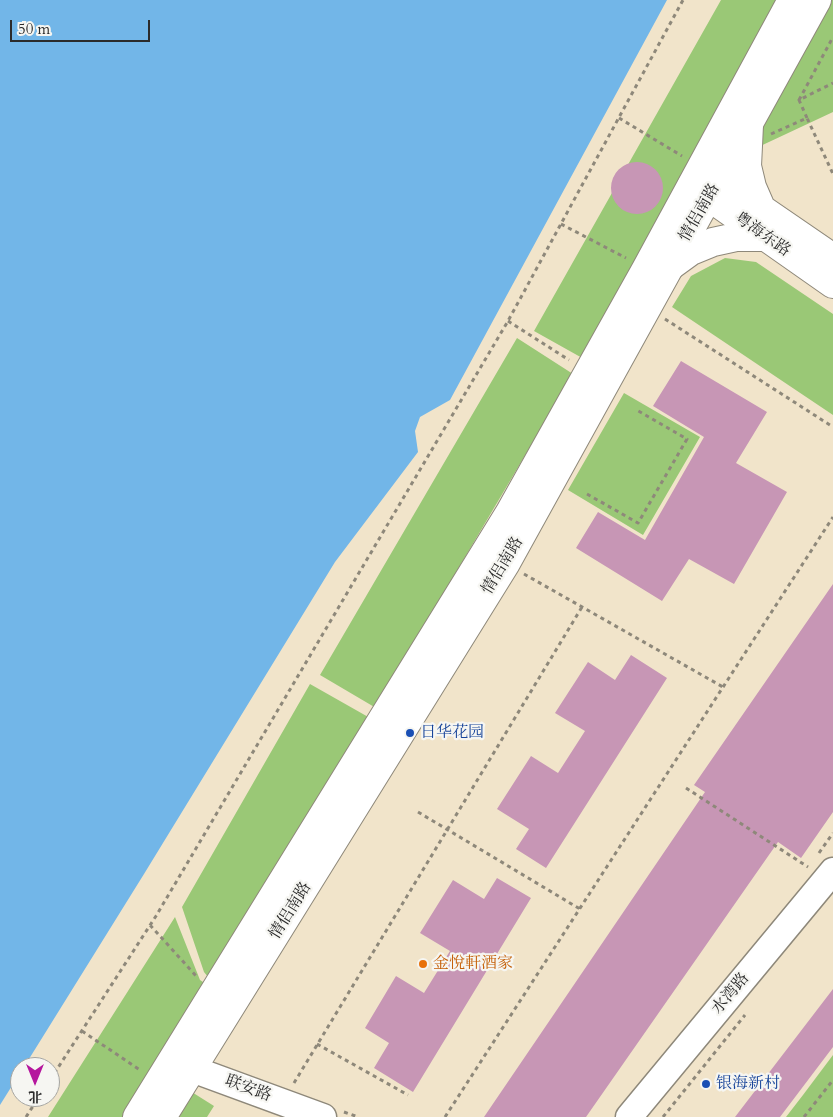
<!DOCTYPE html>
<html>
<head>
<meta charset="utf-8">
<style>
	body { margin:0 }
	#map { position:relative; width:833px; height:1117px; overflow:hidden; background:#f1e4ca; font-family:Cardo,"Noto Serif SC",serif }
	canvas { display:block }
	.north { position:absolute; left:10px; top:1057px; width:50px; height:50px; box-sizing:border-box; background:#f6f6f2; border:1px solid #a5a5a2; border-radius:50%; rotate:180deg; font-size:14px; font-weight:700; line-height:20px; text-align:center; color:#2b2b2b }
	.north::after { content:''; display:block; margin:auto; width:18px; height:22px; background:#b5179e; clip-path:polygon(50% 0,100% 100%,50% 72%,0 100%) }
	.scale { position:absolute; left:10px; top:20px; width:140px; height:22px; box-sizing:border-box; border:2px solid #2b2b2b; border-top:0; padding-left:6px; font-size:15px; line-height:18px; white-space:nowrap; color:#2b2b2b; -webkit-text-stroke:4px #f6f6f2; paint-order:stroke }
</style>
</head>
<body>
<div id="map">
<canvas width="833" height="1117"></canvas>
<div class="north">北</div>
<div class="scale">50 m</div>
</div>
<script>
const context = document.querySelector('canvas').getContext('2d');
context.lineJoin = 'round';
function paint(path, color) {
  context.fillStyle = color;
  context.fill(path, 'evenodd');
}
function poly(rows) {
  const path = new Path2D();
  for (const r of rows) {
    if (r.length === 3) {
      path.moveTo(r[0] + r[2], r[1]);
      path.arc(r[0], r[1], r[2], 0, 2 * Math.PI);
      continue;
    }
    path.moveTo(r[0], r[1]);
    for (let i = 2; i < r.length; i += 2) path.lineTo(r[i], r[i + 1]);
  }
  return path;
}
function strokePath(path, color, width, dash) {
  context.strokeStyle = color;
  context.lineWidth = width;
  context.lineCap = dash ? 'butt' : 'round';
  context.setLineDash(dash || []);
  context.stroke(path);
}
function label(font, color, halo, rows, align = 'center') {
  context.font = font + ' Cardo,"Noto Serif SC",serif';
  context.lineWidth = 4.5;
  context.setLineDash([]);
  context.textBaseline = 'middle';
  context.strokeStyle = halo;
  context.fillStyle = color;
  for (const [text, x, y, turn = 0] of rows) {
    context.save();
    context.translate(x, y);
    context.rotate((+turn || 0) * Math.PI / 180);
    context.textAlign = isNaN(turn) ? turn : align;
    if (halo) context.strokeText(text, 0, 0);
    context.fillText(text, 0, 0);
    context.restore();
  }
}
paint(poly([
	[721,0,786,0,584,359,534,331],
	[825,0,833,0,833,112,754,149,755,128],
	[725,258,756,262,833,314,833,415,672,307,691,276],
	[517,338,573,374,376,708,320,675],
	[624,393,700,437,643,535,568,490],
	[310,684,370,718,208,977,204,972,182,907],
	[175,917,200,980,206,984,124,1117,48,1117],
	[833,1055,833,1117,786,1117,803,1095],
	[187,1089,214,1106,207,1117,169,1117]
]), '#9ac876');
paint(poly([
	[0,0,667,0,450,400,420,417,415,431,418,452,335,562,144,874,24,1067,20,1067,20,1073,0,1105]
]), '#72b6e8');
paint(poly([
	[637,188,26],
	[681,361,767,412,736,463,787,492,734,584,689,559,662,601,576,548,598,512,645,540,704,437,653,406],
	[833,584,833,812,801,858,778,842,586,1117,484,1117,705,792,694,785],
	[631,655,667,678,546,868,516,849,529,829,497,809,531,756,558,773,585,731,555,713,588,662,615,680],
	[497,878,531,898,413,1092,374,1068,389,1043,365,1028,396,976,424,993,450,951,420,933,453,880,484,899],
	[833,989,833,1047,780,1117,735,1117]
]), '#c796b5');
const minor = poly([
	[173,1062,323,1117],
	[629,1117,833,871]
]);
const major = poly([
	[749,125,747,166,752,187,762,210],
	[702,168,833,258],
	[692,185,833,284],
	[669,267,691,251,713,242,736,237,765,237]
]);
const highway = poly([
	[137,1117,510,512,646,269,792,0],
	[162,1117,506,563,817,0]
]);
strokePath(minor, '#8e887a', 29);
strokePath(major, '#8e887a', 30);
strokePath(highway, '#8e887a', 30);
strokePath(poly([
	[799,100,833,37],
	[619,118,682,156],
	[807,118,799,100,833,83],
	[771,134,807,118,833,174],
	[561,224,626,258],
	[665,319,833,427],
	[508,321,569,360],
	[587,494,638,523,687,439,635,409],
	[524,574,723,687],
	[686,788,808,867],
	[418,812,580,909],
	[819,853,833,833],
	[150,925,197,977],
	[82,1031,140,1070],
	[317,1044,408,1095],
	[50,1080,156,916,508,321,683,0],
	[294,1083,582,607],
	[344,1112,358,1117],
	[26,1117,39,1097],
	[445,1117,833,517],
	[663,1117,745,1015],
	[804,1117,833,1080]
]), '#8e887a', 3, [4, 4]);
strokePath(minor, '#fff', 26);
strokePath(major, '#fff', 28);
strokePath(highway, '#fff', 28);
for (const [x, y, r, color] of [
	[410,733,5,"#1a4fb4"],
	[423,964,5,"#e8710a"],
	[706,1084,5,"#1a4fb4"]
]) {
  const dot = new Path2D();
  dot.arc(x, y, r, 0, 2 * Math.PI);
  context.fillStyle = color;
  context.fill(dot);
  strokePath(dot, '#f6f6f2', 2);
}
label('16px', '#2b2b2b', '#f6f6f2', [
	["情侣南路",700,213,-60],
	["粤海东路",762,235,35],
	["情侣南路",503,566,-59],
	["情侣南路",291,911,-58],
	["水湾路",731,994,-50],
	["联安路",248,1089,20]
]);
label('16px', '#164399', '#f6f6f2', [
	["日华花园",420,733],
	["银海新村",716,1084]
], 'left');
label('16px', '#c56008', '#f6f6f2', [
	["金悅軒酒家",433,964]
], 'left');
</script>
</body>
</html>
